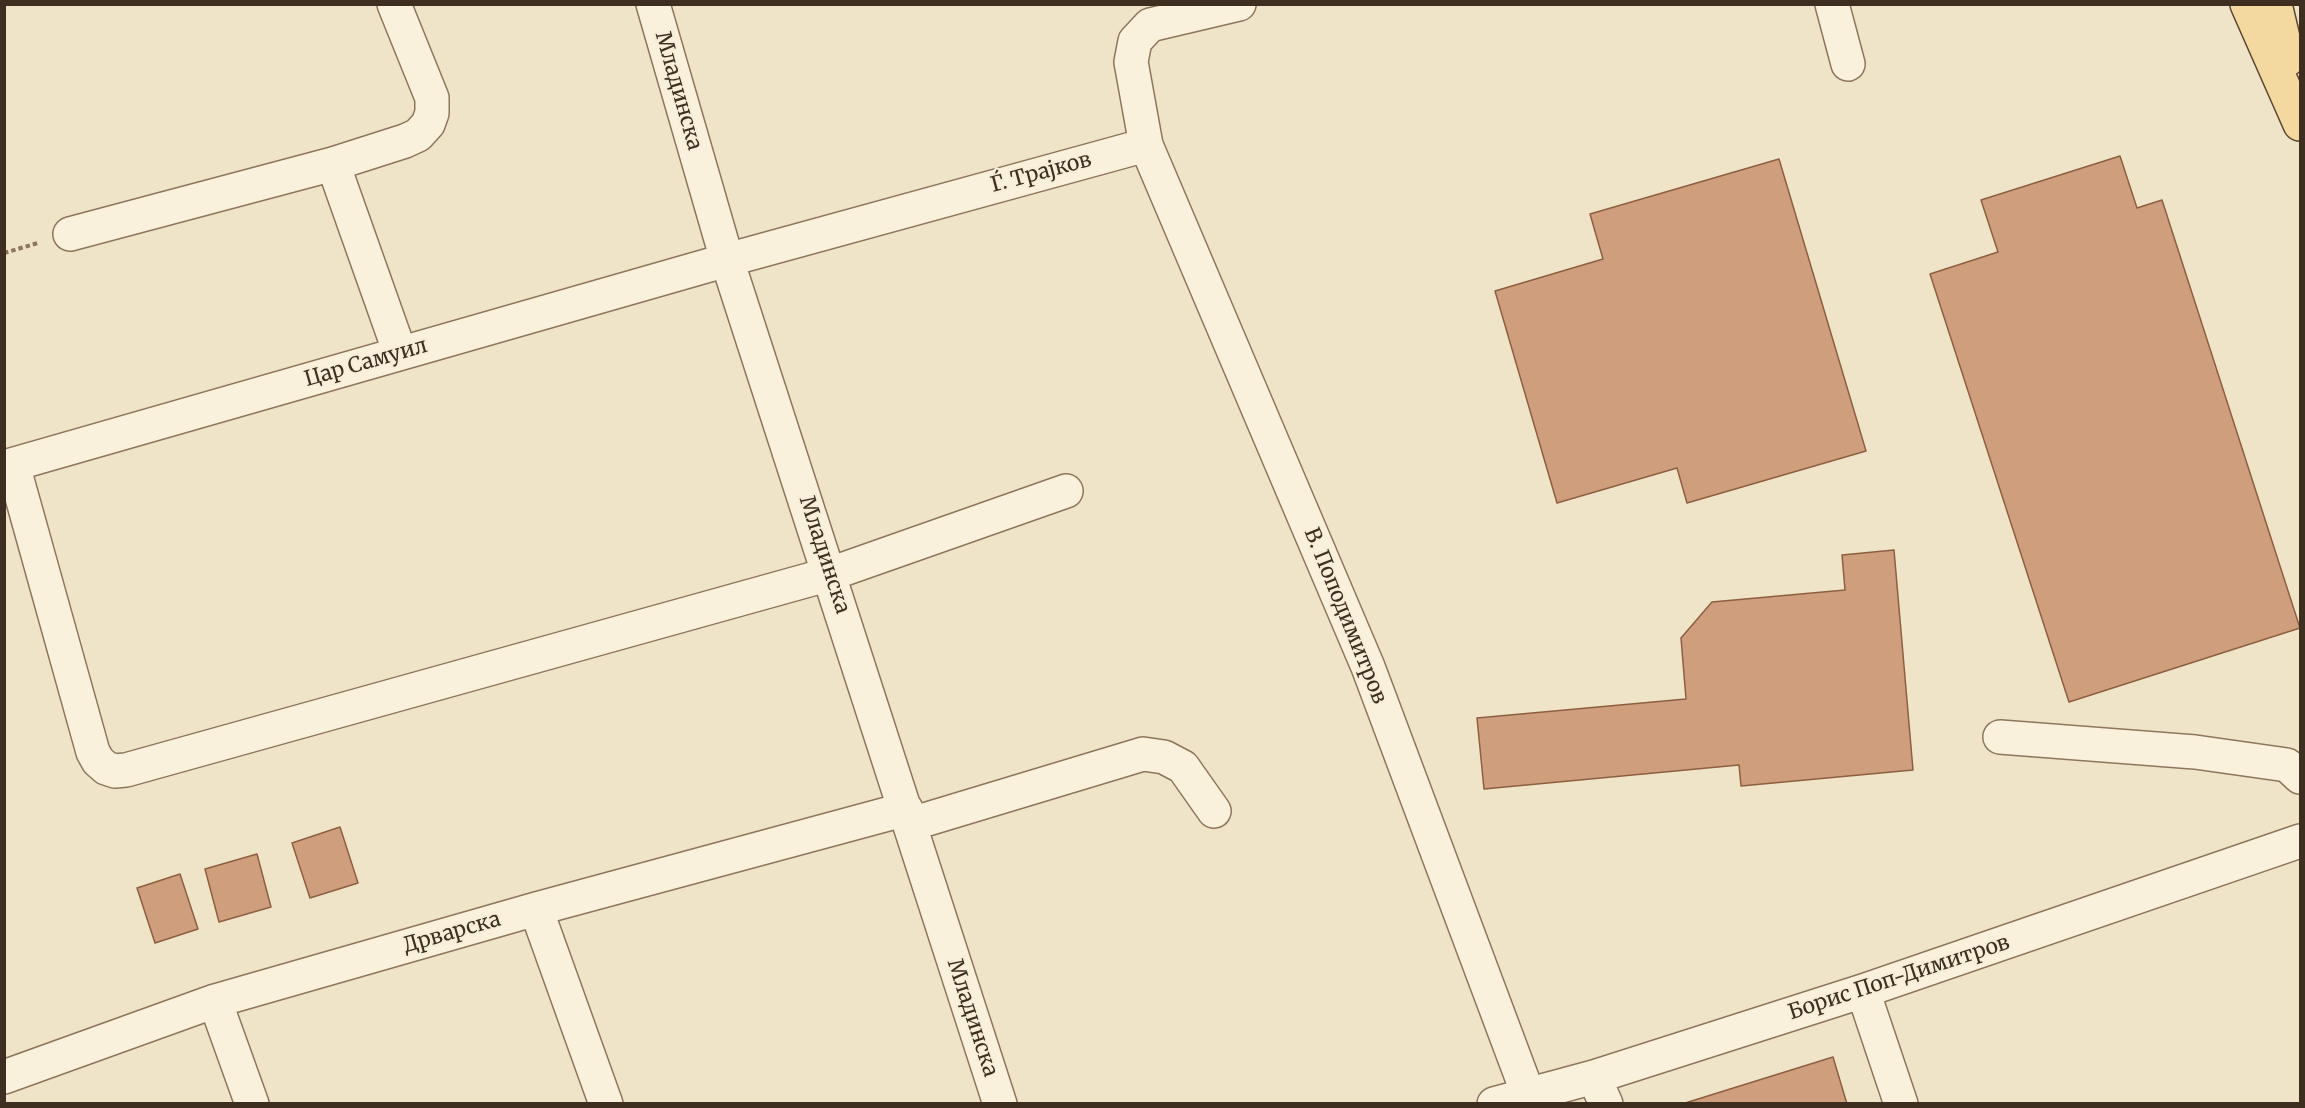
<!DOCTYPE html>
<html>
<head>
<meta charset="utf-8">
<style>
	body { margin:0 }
	#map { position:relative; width:2305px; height:1108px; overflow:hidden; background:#f0e4c8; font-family:Merriweather,serif }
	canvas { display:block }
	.frame { position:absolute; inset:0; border:6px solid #3d2e20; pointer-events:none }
</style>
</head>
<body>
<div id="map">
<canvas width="2305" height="1108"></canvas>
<div class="frame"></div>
</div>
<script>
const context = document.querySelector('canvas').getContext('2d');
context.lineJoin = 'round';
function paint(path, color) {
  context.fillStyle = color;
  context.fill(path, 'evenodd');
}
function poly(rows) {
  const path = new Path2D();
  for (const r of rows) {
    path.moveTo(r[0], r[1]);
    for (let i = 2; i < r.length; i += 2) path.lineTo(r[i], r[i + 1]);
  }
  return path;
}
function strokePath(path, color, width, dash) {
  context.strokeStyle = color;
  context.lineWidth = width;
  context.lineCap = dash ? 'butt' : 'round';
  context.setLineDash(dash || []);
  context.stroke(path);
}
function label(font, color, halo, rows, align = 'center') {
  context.font = font + ' Merriweather,serif';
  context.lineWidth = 4.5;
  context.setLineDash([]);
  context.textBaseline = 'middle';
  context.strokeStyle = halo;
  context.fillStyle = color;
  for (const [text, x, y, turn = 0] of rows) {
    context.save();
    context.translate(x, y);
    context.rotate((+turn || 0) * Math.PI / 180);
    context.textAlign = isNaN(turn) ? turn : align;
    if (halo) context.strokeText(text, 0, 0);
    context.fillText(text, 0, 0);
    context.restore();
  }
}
const building = poly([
	[2120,156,2137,208,2162,200,2300,628,2069,702,1930,274,1998,252,1981,200,2120,156],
	[1779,159,1866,451,1687,503,1677,468,1557,503,1495,291,1603,259,1590,214,1779,159],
	[1894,550,1913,770,1741,786,1739,765,1484,789,1477,718,1686,699,1681,638,1712,602,1845,590,1842,555,1894,550],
	[340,827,358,883,310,898,292,843,340,827],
	[257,854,271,907,219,922,205,869,257,854],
	[180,874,198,929,155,943,137,888,180,874],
	[1833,1057,1847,1104,1682,1104,1833,1057]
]);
paint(building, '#cf9f7d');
strokePath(building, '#8d5f41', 1.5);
const minor = poly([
	[653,4,727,260,1000,1104],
	[1832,4,1848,64],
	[1146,145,1368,667,1528,1094],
	[333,164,400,353],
	[70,234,333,164,405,141,418,135,428,124,432,113,432,98,394,4],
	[13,465,93,752,98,761,106,768,115,771,126,770,830,574,1066,491],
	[4,467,727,260,1146,145,1131,62,1135,41,1150,25,1239,4],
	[2000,737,2195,752,2287,765,2300,777],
	[911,824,1143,754,1164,757,1183,767,1214,811],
	[536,909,606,1104],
	[1863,991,1901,1104],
	[215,1001,252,1104],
	[4,1077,215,1001,536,909,906,809],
	[1594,1077,1606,1104],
	[1494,1104,1594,1077,1863,991,2300,841]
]);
const major = poly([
	[2247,4,2300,124],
	[2275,4,2288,59]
]);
strokePath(minor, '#8d765c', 36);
strokePath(major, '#5b4430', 36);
strokePath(poly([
	[4,253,38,243]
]), '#8d765c', 4, [4.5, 3]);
strokePath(minor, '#faf1dc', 33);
strokePath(major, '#f3d9a0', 33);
label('21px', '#3d2e20', '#f7eed8', [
	["Младинска",678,91,74],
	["Ѓ. Трајков",1041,173,-15],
	["Цар Самуил",366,363,-16],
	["Младинска",824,555,72],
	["В. Поподимитров",1345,616,68],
	["Дрварска",452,933,-16],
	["Борис Поп-Димитров",1899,978,-18],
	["Младинска",972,1018,72]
]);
</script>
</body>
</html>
